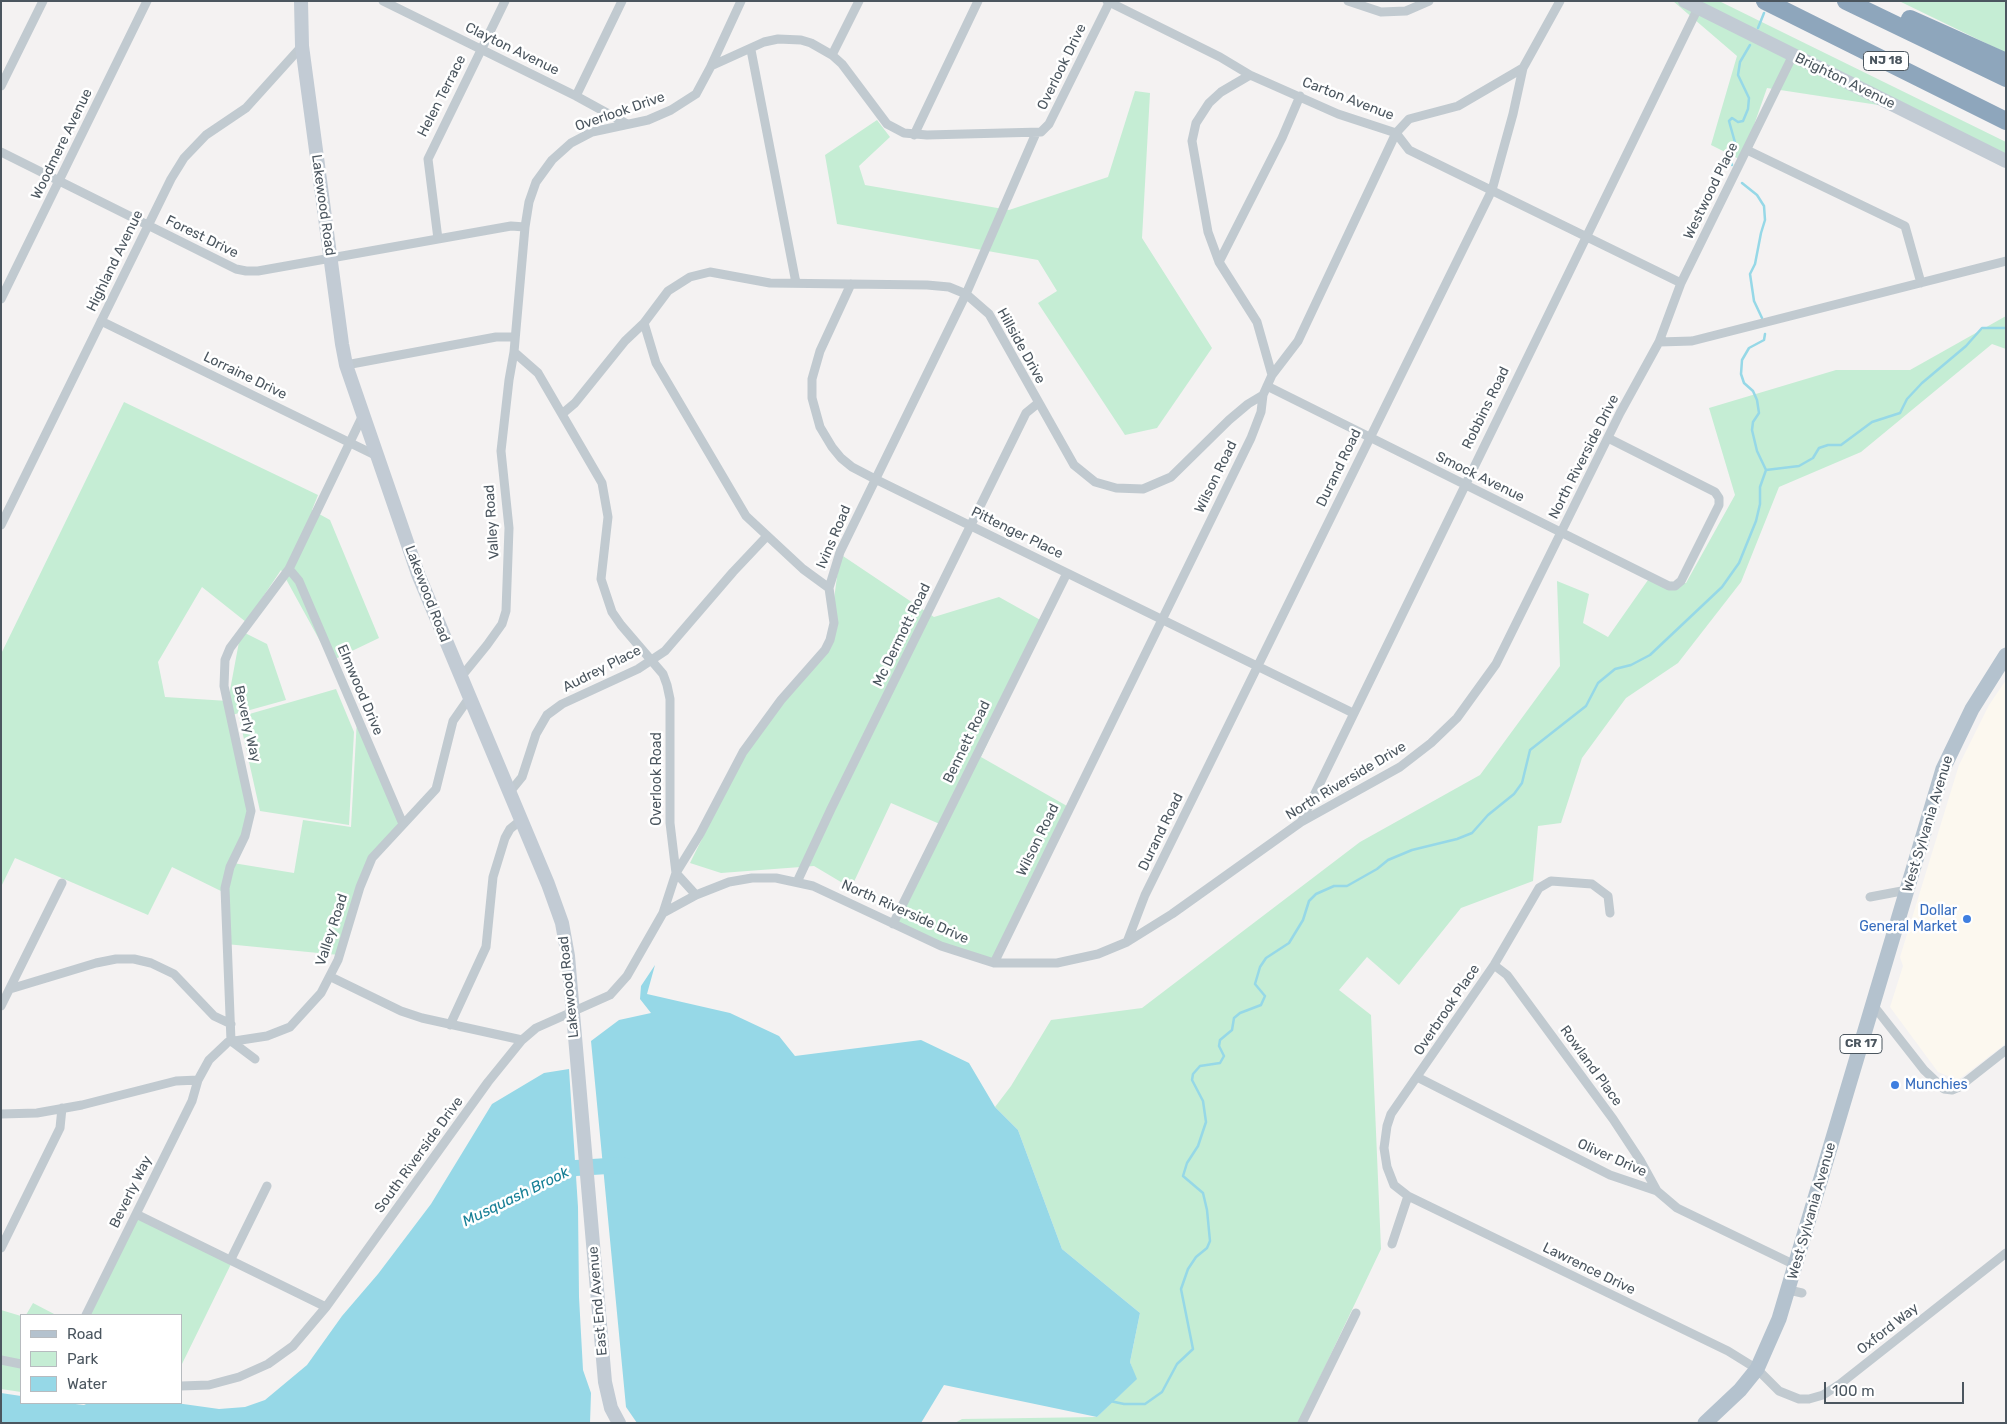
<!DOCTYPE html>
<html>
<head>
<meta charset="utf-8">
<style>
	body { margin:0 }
	#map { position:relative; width:2007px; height:1424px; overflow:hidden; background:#f4f2f2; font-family:Rubik,sans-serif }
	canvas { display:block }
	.frame { position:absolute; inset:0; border:2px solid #4b565f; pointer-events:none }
	.legend { position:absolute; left:20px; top:1314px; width:162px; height:90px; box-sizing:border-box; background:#fff; border:1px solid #b7bbbf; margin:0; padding:6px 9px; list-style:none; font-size:15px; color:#4b565f }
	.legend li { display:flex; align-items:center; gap:10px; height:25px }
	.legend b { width:25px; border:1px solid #b7bbbf }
	.scale { position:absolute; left:1824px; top:1382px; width:140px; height:22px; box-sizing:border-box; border:2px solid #4b565f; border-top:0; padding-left:6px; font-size:15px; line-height:18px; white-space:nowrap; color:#4b565f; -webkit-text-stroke:4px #fff; paint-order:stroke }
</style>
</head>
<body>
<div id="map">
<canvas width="2007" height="1424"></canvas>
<div class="frame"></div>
<ul class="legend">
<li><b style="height:6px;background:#b4c2ce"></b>Road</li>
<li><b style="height:14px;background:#c5edd4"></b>Park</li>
<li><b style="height:14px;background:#96d8e7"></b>Water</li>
</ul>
<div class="scale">100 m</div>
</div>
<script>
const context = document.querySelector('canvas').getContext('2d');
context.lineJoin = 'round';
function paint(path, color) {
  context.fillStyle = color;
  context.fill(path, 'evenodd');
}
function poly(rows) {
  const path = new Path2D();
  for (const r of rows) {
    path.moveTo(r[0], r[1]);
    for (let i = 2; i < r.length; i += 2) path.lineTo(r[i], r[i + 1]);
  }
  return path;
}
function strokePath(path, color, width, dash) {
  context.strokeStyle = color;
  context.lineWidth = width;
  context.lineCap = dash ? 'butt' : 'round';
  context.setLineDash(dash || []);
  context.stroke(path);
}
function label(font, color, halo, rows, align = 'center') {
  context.font = font + ' Rubik,sans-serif';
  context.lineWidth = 5;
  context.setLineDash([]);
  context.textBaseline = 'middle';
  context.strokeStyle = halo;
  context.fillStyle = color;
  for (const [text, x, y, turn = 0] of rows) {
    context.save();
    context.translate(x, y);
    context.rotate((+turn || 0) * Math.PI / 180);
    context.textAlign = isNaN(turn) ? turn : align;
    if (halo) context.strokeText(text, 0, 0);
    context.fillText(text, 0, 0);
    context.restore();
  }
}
paint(poly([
	[2006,680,2006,1040,2004,1045,1958,1080,1938,1072,1890,1007,1903,966,1900,957,1959,765,1989,705]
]), '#fcf8ef');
paint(poly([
	[1673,1,1719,1,2006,142,2006,162,1898,108,1767,88,1747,145,1739,159,1711,145,1737,56],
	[1899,1,2006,1,2006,53,2004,52],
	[1135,91,1150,93,1142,238,1212,348,1157,428,1125,435,1038,303,1057,291,1038,260,837,224,825,155,877,120,890,137,859,166,865,185,1009,210,1108,177],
	[2006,316,2006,349,1992,344,1861,452,1779,487,1741,582,1678,663,1626,698,1582,758,1561,823,1538,826,1533,881,1461,908,1399,985,1367,957,1339,990,1371,1015,1381,1249,1298,1423,955,1423,962,1419,1097,1417,1136,1379,1130,1362,1140,1313,1062,1249,1018,1130,995,1107,1011,1086,1051,1020,1142,1008,1360,842,1480,775,1560,666,1557,581,1589,594,1583,623,1608,637,1648,580,1686,583,1735,495,1709,408,1836,370,1910,370],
	[124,402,318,495,312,510,330,520,379,638,331,661,281,570,246,622,202,587,158,662,165,697,228,701,241,631,267,644,286,700,232,715,251,814,233,863,294,873,303,820,351,827,357,719,403,824,367,865,339,955,226,944,225,893,172,867,148,915,15,858,1,887,1,654],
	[840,554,934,617,999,597,1044,622,981,757,1067,806,992,964,894,925,942,825,891,803,851,888,814,866,721,873,690,863,753,736,827,652],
	[336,689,354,732,349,825,260,811,239,717],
	[132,1215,232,1262,181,1366,181,1315,82,1315],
	[33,1303,56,1315,26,1315],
	[1,1310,21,1316,21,1392,1,1389]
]), '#c5edd4');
paint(poly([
	[655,965,647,994,730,1013,779,1036,795,1056,921,1040,969,1063,995,1107,1018,1130,1062,1249,1140,1313,1130,1362,1137,1379,1097,1417,944,1385,921,1423,637,1423,626,1407,591,1041,619,1020,651,1013,640,999,641,986],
	[569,1069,578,1207,579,1297,583,1370,591,1393,590,1423,1,1423,1,1393,21,1396,21,1403,67,1403,84,1405,88,1403,176,1403,219,1409,245,1407,265,1400,307,1365,342,1316,378,1274,431,1204,492,1104,544,1073]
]), '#96d8e7');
strokePath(poly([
	[1758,28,1764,13],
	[1732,165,1729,159,1736,146,1729,121,1732,118,1738,122,1743,121,1748,109,1749,98,1738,75,1740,62,1750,45],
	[1742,183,1757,195,1764,206,1765,220,1761,233,1755,264,1750,274,1754,301,1762,318],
	[1766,470,1799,466,1813,458,1819,448,1828,445,1841,445,1872,422,1900,413,1907,399,1922,383,1966,346,1982,328,2006,328],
	[1110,1401,1124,1404,1145,1404,1162,1392,1177,1364,1193,1349,1181,1289,1188,1269,1196,1257,1207,1248,1210,1241,1207,1210,1203,1193,1183,1176,1187,1163,1198,1146,1206,1122,1203,1101,1192,1080,1193,1074,1200,1066,1220,1063,1224,1056,1219,1046,1220,1040,1232,1030,1234,1018,1240,1013,1261,1005,1265,996,1255,984,1260,967,1266,958,1289,943,1303,920,1309,901,1316,894,1334,886,1347,886,1377,869,1388,860,1412,850,1457,839,1472,833,1488,815,1514,794,1522,783,1530,750,1586,706,1598,683,1615,669,1631,665,1650,655,1722,587,1739,563,1756,521,1760,504,1760,487,1766,470,1757,451,1752,430,1753,422,1759,413,1757,400,1753,391,1744,383,1741,374,1742,360,1749,348,1764,340,1765,334]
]), '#96d8e7', 2.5);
strokePath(poly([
	[555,1175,576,1168,624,1165]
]), '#96d8e7', 16);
strokePath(poly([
	[383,1,576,96,627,124],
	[1107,1,1220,57,1250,75,1338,114,1396,133,1409,150,1681,283],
	[1348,1,1381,12,1406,11,1429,1],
	[751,50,796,283],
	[832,55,859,1],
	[711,66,741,1],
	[1250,75,1221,92,1209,103,1196,123,1192,141,1208,232,1219,262,1257,322,1272,375],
	[1,86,43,1],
	[576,96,622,1],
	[914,135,978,1],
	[1747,150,1905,226,1921,283],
	[1,152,236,269,246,271,258,271,511,226,525,227],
	[438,239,428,159,505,1],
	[1219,262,1282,138,1300,96],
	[851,284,820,351,812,379,812,398,820,427,832,447,841,458,852,467,875,479,1353,713],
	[1,299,147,1],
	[101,321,377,456],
	[644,323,656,363,746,516,803,569,829,588],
	[1659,342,1681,283,1793,55],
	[346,365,496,337,514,337],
	[1267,386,1669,586,1675,586,1681,581,1719,505,1719,498,1715,492,1608,438],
	[562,414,575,403,625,341,644,323,668,291,690,277,710,272,770,283,927,285,949,287,966,294,989,314,1074,465,1095,482,1116,488,1143,489,1171,477,1229,420,1248,404,1263,395],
	[1,525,171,179,184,158,206,135,246,108,302,46],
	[289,569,299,581,403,824],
	[461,677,487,645,502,624,506,611,509,528,501,451,509,380,514,352],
	[509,793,522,777,536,734,547,715,562,704,638,669,665,651,733,572,767,536],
	[1301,822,1698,8],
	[797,882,831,809,1026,413,1037,404],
	[696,895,676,873,670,823,670,699,667,685,663,674,621,625,612,612,601,579,608,517,602,483,538,373,514,352,525,227,529,202,536,182,552,160,571,143,592,132,648,120,671,110,696,94,711,66,764,42,778,39,801,40,811,43,832,55,842,64,887,124,904,133,927,135,1041,132,1049,124,1110,1],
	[1870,897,1907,890],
	[663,913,696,895,729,882,752,878,776,878,813,886,941,946,994,963,1057,963,1098,954,1127,942,1172,914,1301,822,1400,767,1431,743,1457,718,1496,664,1620,413,1659,342,1692,341,2006,261],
	[1610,913,1608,896,1592,884,1551,881,1539,888,1494,965,1391,1114,1387,1126,1384,1148,1387,1167,1394,1185,1408,1196,1728,1351,1757,1369,1779,1391,1799,1399,1809,1399,1823,1395,1840,1384,2006,1253],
	[893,924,1067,573],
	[1127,942,1145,895,1492,190,1513,114,1523,68,1560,1],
	[994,963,1251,438,1261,412,1263,395,1272,375,1298,341,1396,133,1409,119,1458,106,1523,68],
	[1494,965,1507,975,1613,1119,1640,1160,1657,1191],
	[331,977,401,1011,422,1018,522,1040],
	[10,989,96,963,116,959,134,959,151,963,174,974,214,1016,231,1024],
	[1873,1005,1924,1070,1944,1089,1952,1090,1959,1087,2006,1050],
	[1,1006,62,883],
	[450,1025,486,947,493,877,505,838,510,829,521,820],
	[255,1059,231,1041,225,888,230,867,245,836,251,811,224,686,225,660,230,648,289,569,363,415],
	[1417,1077,1610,1175,1657,1191,1677,1208,1795,1265],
	[1,1114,37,1113,82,1105,176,1081,198,1080],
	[136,1214,326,1307],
	[1392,1244,1408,1196],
	[1,1248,60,1128,62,1108],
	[231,1259,267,1186],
	[1789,1290,1802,1293],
	[86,1315,192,1101,198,1080,209,1060,228,1042,267,1036,290,1027,321,993,338,960,360,887,372,858,436,789,453,721,469,698],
	[1,1360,21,1364],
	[181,1386,209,1385,239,1377,268,1364,293,1346,326,1307,488,1082,522,1040,536,1028,610,995,627,976,663,913,676,873,700,834,743,752,781,700,825,650,830,640,834,623,829,588,840,552,966,294,1036,133],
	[1302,1423,1356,1313]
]), '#c1cad0', 9);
strokePath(poly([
	[301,1,302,46,342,344,346,365,418,574,548,884,562,923,568,956,605,1382,611,1408,619,1423],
	[1685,1,2006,161]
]), '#c2cbd4', 14);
strokePath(poly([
	[1705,1423,1740,1390,1757,1369,1779,1319,1943,769,1972,709,2006,655]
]), '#b4c2ce', 15);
strokePath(poly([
	[1765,1,2006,121],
	[1846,1,2006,78],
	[1910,19,2006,62]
]), '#8ea6bc', 18);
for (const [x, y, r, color] of [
	[1967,919,5,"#3f7fe0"],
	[1895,1085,5,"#3f7fe0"]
]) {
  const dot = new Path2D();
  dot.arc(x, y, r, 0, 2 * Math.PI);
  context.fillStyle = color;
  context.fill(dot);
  strokePath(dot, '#fff', 2);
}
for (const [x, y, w] of [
	[1886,61,45],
	[1861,1044,42]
]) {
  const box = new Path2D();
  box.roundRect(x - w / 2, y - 9.5, w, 19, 4);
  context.fillStyle = '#fff';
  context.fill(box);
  strokePath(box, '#4b565f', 1);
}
label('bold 12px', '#4b565f', null, [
	["NJ 18",1886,61],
	["CR 17",1861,1044]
]);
label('14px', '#4b565f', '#fff', [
	["Clayton Avenue",512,49,26],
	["Overlook Drive",1062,67,-64],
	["Brighton Avenue",1845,81,26],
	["Helen Terrace",442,96,-63],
	["Carton Avenue",1348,99,21],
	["Overlook Drive",620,112,-19],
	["Woodmere Avenue",62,144,-64],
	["Westwood Place",1711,191,-64],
	["Lakewood Road",323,205,82],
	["Forest Drive",202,237,26],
	["Highland Avenue",115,261,-64],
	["Hillside Drive",1021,346,61],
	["Lorraine Drive",245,376,26],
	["Robbins Road",1486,408,-64],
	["North Riverside Drive",1584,457,-63],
	["Durand Road",1339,468,-64],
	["Wilson Road",1216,477,-64],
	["Smock Avenue",1480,477,26],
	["Valley Road",492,522,-94],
	["Pittenger Place",1017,533,26],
	["Ivins Road",834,537,-67],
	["Lakewood Road",427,594,69],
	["Mc Dermott Road",902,635,-64],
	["Audrey Place",602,669,-27],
	["Elmwood Drive",360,690,67],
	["Beverly Way",247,724,77],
	["Bennett Road",967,742,-64],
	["Overlook Road",657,779,-90],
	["North Riverside Drive",1346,781,-31],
	["West Sylvania Avenue",1928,824,-73],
	["Durand Road",1161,832,-64],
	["Wilson Road",1038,840,-64],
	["North Riverside Drive",905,912,24],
	["Valley Road",332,930,-72],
	["Lakewood Road",569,987,-96],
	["Overbrook Place",1447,1010,-56],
	["Rowland Place",1591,1066,54],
	["South Riverside Drive",419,1155,-54],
	["Oliver Drive",1612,1158,24],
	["Beverly Way",131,1192,-64],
	["West Sylvania Avenue",1812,1211,-74],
	["Lawrence Drive",1589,1269,26],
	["East End Avenue",598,1301,-95],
	["Oxford Way",1888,1329,-38]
]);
label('14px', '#366cbe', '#fff', [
	["Dollar",1957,911],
	["General Market",1957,927],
	["Munchies",1905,1085,"left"]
], 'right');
label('italic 15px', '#167f96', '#fff', [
	["Musquash Brook",516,1197,-26]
]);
</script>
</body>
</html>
